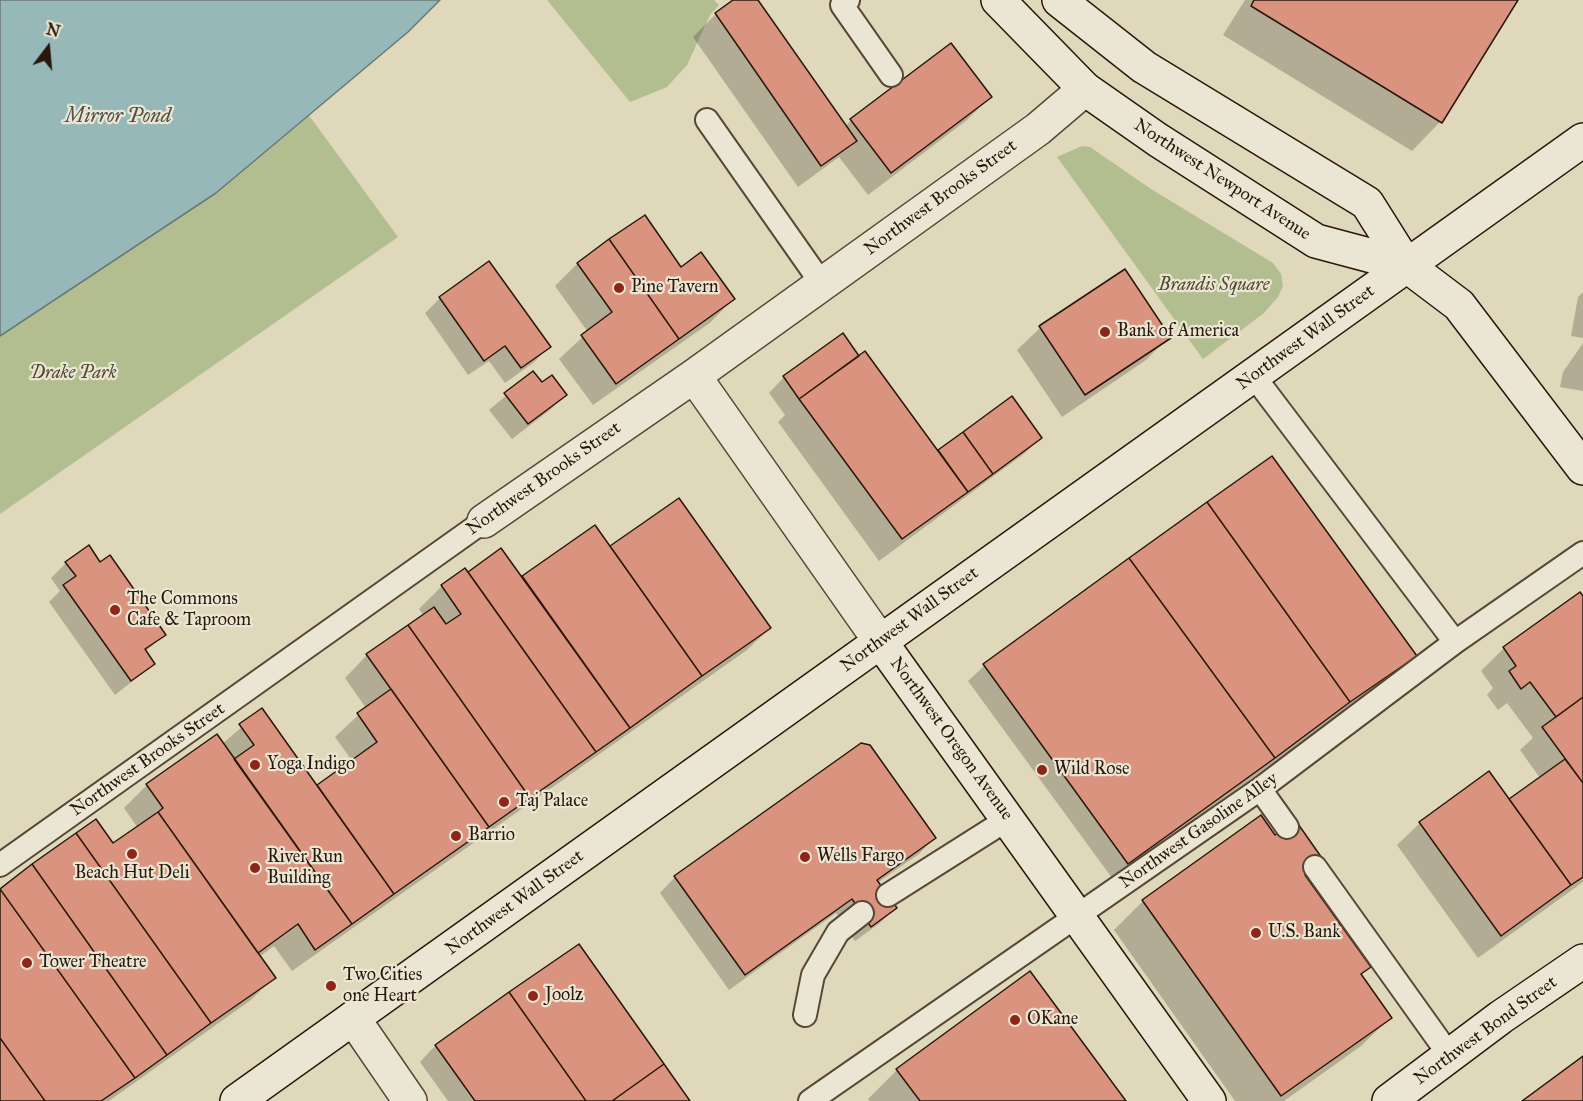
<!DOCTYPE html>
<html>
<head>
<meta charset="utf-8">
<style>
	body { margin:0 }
	#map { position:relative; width:1583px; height:1101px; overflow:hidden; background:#e0d8bb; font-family:"IM FELL Great Primer",serif }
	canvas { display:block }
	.north { position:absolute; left:18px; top:18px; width:60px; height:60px; -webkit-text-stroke:4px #ebe6d3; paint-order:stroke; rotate:16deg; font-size:16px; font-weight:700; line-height:24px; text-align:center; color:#28170a }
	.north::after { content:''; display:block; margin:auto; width:21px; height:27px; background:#28170a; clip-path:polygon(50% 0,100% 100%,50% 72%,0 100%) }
</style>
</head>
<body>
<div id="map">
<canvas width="1583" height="1101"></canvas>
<div class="north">N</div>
</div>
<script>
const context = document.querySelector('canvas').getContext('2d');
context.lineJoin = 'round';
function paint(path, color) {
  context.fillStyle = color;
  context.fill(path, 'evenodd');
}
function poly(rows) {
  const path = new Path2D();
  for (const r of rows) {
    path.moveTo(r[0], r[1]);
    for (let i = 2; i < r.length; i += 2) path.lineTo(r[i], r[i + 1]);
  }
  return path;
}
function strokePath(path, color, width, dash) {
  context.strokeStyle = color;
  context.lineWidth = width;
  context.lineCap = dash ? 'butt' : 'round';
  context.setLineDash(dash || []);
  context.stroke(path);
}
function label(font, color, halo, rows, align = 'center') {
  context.font = font + ' "IM FELL Great Primer",serif';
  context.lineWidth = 4.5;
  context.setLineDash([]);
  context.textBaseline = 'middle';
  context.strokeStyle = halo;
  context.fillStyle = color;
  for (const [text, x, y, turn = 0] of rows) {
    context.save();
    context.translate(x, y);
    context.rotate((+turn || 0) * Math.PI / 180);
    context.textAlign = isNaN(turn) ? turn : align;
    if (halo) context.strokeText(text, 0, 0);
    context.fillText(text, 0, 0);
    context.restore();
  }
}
paint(poly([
	[547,0,714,0,719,5,710,15,687,65,667,87,630,102],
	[308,114,398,237,0,514,0,336,216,193],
	[1082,146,1090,147,1151,189,1273,263,1281,274,1283,286,1278,297,1264,313,1203,359,1057,157]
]), '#b3be90');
const water = poly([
	[0,0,440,0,408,32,216,193,0,336,0,0]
]);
paint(water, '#97b8b9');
strokePath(water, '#6b7873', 1.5);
paint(poly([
	[736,0,756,0,845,127,851,120,990,97,967,120,868,195,839,157,798,187,693,37,716,14],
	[1245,0,1516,0,1440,122,1412,151,1223,35],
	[644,217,681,269,733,299,711,322,593,405,559,359,588,332,555,286,577,264],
	[1124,271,1169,337,1146,360,1062,417,1017,350,1040,328],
	[1583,292,1583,338,1571,336,1578,297],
	[440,298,549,347,533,363,505,383,489,361,468,375,425,313],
	[1583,343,1583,391,1560,387,1563,372],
	[857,355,937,452,1012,398,1040,438,1025,453,879,561,778,422,785,415,769,393,784,377],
	[533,373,541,384,565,395,550,410,512,439,489,410],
	[678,500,770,628,747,650,292,971,274,946,259,957,274,977,251,1000,109,1101,0,1101,0,889,96,821,113,846,138,828,124,808,147,785,222,744,262,710,317,787,353,762,335,737,366,708,345,678,367,655,424,616,419,609,442,586,465,570,467,574,501,550,521,578,594,527,610,548],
	[1130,559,1415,656,1392,678,1112,878,968,681,984,666],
	[66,563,164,635,145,652,154,664,115,695,49,602,60,591,51,578],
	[1580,594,1583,599,1583,882,1478,958,1397,845,1420,823,1509,801,1540,778,1520,750,1533,738,1507,703,1498,710,1487,695,1493,688,1481,671,1504,648],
	[1261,817,1275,837,1322,861,1305,878,1369,967,1360,975,1390,1018,1361,1046,1284,1101,1235,1101,1114,930,1143,901],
	[934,838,919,854,877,883,895,908,880,923,855,941,836,913,729,990,660,893,675,877],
	[579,946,688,1101,448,1101,420,1062,435,1046],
	[897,1070,1124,1101,870,1101,868,1099]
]), '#0003');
const building = poly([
	[733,0,758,0,857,141,821,166,715,13,733,0],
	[1254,0,1518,0,1442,123,1251,6,1254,0],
	[951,43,992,97,891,173,850,119,951,43],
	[645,215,681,267,701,252,735,299,679,339,609,239,645,215],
	[609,239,679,339,616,384,581,335,612,312,577,263,609,239],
	[489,261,551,347,521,368,505,346,484,361,439,297,489,261],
	[1125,269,1171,338,1085,395,1039,326,1125,269],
	[843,333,859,356,799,399,783,376,843,333],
	[865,351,968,492,902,539,799,399,865,351],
	[533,371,542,382,552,375,567,395,528,424,504,393,533,371],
	[1012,396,1042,438,993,474,963,432,1012,396],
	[963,432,993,474,968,492,938,450,963,432],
	[1272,456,1417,656,1350,702,1207,502,1272,456],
	[679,498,771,628,702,676,610,546,679,498],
	[1207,502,1350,702,1275,758,1129,558,1207,502],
	[595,525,702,676,630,728,522,576,595,525],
	[89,545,100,562,110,555,166,635,145,649,155,664,131,681,63,585,76,576,65,562,89,545],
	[501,548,630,728,596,752,468,572,501,548],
	[1129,558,1275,758,1128,864,983,664,1129,558],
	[465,568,596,752,530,798,408,625,434,607,446,624,461,614,441,585,465,568],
	[1580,592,1583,596,1583,697,1556,717,1530,682,1521,689,1509,671,1516,666,1503,647,1580,592],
	[408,625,530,798,489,827,366,654,408,625],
	[391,689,489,827,394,894,317,785,377,742,357,713,391,689],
	[1583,697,1583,783,1542,727,1583,697],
	[262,708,394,894,352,924,234,759,254,745,239,724,262,708],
	[217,734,352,924,315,950,298,924,258,953,158,812,163,808,146,784,217,734],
	[861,743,870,745,936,838,877,880,897,908,871,927,852,899,745,975,674,876,861,743],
	[1565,759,1583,783,1583,877,1571,885,1509,799,1565,759],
	[1489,771,1571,885,1501,936,1419,822,1489,771],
	[158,812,276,978,211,1023,76,833,96,819,113,843,158,812],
	[1261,815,1275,835,1296,821,1324,861,1305,875,1371,967,1361,974,1392,1018,1281,1096,1142,900,1261,815],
	[76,833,211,1023,167,1055,32,864,76,833],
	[32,864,167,1055,135,1078,0,889,32,864],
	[0,889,135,1078,101,1101,45,1101,0,1038,0,889],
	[579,944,664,1064,612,1101,586,1101,509,992,579,944],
	[1030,971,1126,1101,920,1101,896,1069,1030,971],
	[509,992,586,1101,475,1101,435,1045,509,992],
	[0,1038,45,1101,0,1101,0,1038],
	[1583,1056,1583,1101,1522,1101,1583,1056],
	[664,1064,690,1101,612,1101,664,1064]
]);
paint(building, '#da937e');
strokePath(building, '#28170a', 1.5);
const lane = poly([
	[848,0,842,5,891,75],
	[707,120,822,284],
	[1253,375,1455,642],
	[1260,789,1287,827],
	[0,865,484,521],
	[1315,867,1450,1056],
	[888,895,1008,819],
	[805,1015,813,975,838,932,862,913],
	[810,1101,1260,789,1455,642,1583,553]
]);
const street = poly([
	[694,376,880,641],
	[484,521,694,376,1038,129,1085,89],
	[353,1018,410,1101]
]);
const secondary = poly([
	[998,0,1085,89,1158,140,1316,241,1406,265],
	[1059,0,1144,67,1367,203,1406,265,1459,305,1583,468],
	[880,641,1209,1101],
	[237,1101,1583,140],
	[1389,1101,1501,1017,1583,961]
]);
strokePath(lane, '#564736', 26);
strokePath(street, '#564736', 36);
strokePath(secondary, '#28170a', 36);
strokePath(lane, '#ebe6d3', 22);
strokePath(street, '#ebe6d3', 33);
strokePath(secondary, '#ebe6d3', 33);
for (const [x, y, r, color] of [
	[619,288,6,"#8f2418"],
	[1105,332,6,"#8f2418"],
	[115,610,6,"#8f2418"],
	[255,765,6,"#8f2418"],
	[1042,770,6,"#8f2418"],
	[504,802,6,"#8f2418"],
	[456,836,6,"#8f2418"],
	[132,854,6,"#8f2418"],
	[805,857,6,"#8f2418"],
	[255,868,6,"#8f2418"],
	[1256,933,6,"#8f2418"],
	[27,963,6,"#8f2418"],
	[331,986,6,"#8f2418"],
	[533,996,6,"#8f2418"],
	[1015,1020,6,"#8f2418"]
]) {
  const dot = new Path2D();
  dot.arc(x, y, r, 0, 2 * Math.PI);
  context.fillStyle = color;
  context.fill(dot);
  strokePath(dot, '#ebe6d3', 2);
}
label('18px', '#28170a', '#ebe6d3', [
	["Northwest Newport Avenue",1222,180,33],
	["Northwest Brooks Street",941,198,-36],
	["Northwest Wall Street",1306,338,-36],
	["Northwest Brooks Street",544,479,-35],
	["Northwest Wall Street",910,620,-36],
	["Northwest Oregon Avenue",951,739,54],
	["Northwest Brooks Street",148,760,-35],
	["Northwest Gasoline Alley",1199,831,-35],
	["Northwest Wall Street",515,903,-36],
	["Northwest Bond Street",1486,1031,-36]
]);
label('italic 18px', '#524932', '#ebe6d3', [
	["Brandis Square",1214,286],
	["Drake Park",73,374]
]);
label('18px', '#28170a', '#ebe6d3', [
	["Pine Tavern",631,288],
	["Bank of America",1117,332],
	["The Commons",127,600],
	["Cafe & Taproom",127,621],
	["Yoga Indigo",267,765],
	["Wild Rose",1054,770],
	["Taj Palace",516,802],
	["Barrio",468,836],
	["Wells Fargo",817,857],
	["River Run",267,858],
	["Building",267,879],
	["Beach Hut Deli",132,874,"center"],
	["U.S. Bank",1268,933],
	["Tower Theatre",39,963],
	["Two Cities",343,976],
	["one Heart",343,997],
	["Joolz",545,996],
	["OKane",1027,1020]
], 'left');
label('italic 20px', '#4f4f47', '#ebe6d3', [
	["Mirror Pond",118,117]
]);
</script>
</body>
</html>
